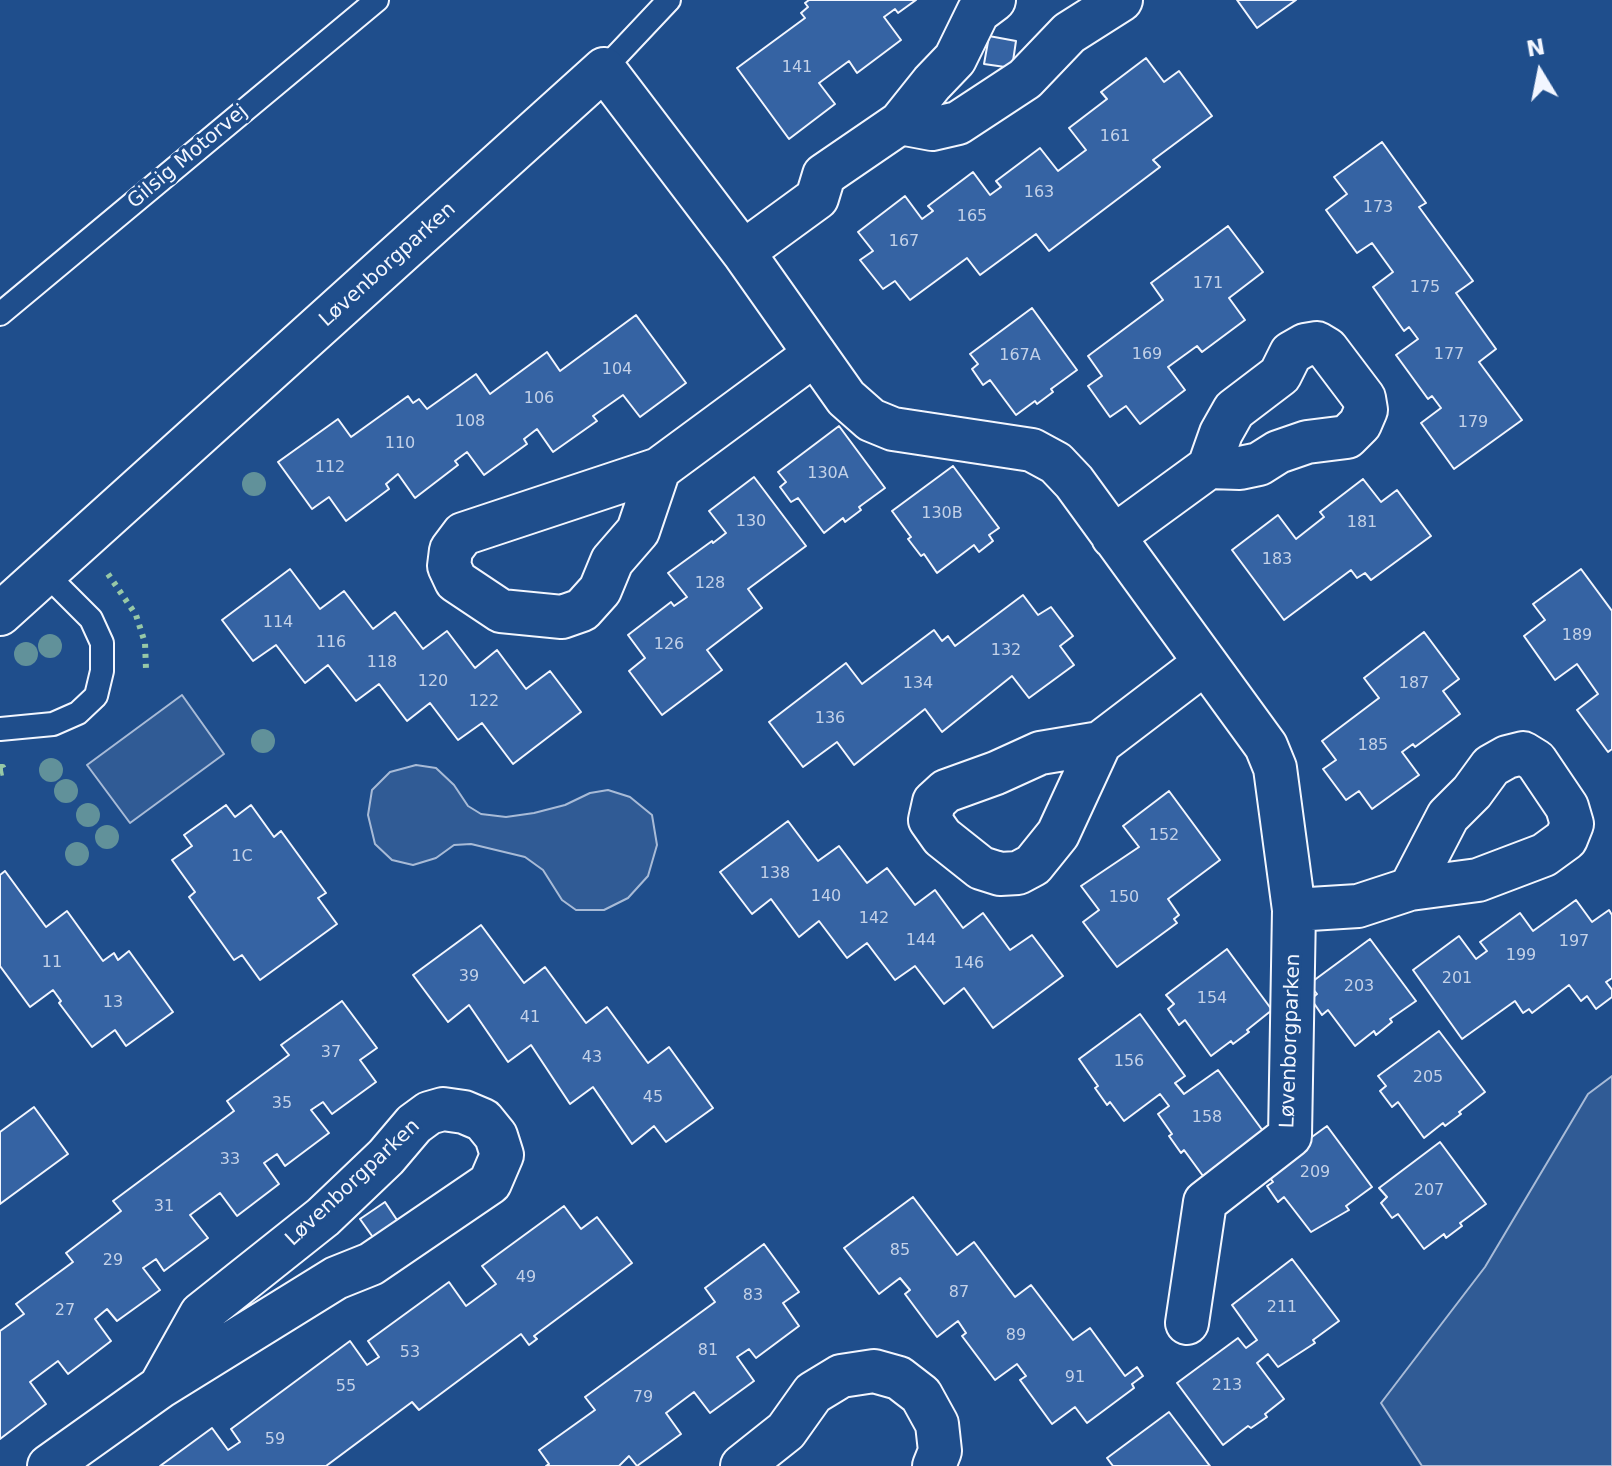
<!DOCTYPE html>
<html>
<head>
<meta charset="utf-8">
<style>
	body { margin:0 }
	#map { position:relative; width:1612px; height:1466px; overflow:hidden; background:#1f4e8c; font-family:"DejaVu Sans",sans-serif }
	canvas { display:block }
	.north { position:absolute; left:1500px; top:32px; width:80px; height:80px; -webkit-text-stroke:6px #1f4e8c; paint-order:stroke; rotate:350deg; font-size:22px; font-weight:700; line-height:32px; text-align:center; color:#f2f6ff }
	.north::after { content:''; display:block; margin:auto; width:28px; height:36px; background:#f2f6ff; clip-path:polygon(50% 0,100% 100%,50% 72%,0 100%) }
</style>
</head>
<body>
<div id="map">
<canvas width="1612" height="1466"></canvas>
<div class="north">N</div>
</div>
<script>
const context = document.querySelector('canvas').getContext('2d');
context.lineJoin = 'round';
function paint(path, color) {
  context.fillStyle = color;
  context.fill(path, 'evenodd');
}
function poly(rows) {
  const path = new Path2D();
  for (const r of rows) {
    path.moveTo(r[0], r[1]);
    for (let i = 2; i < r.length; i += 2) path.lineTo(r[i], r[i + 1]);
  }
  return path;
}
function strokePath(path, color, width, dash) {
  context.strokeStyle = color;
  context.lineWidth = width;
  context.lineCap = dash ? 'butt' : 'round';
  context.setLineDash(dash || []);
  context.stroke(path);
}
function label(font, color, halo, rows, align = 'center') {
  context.font = font + ' "DejaVu Sans",sans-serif';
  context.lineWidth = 6;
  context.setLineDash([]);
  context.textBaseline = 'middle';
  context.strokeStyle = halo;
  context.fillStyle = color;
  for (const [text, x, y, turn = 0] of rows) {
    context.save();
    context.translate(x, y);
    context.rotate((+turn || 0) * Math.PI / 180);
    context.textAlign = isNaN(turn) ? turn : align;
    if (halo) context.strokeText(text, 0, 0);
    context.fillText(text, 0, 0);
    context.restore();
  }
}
const built = poly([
	[182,695,224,754,130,823,87,765,182,695],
	[416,765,436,768,454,785,468,806,481,814,506,817,534,813,565,805,590,793,608,790,630,797,652,815,657,845,648,876,628,898,604,910,576,910,562,900,543,870,525,857,471,844,454,845,436,858,413,865,392,860,375,844,368,815,372,790,390,772,416,765],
	[1612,1076,1612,1466,1422,1466,1381,1403,1485,1267,1588,1094,1612,1076]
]);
paint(built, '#305b95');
strokePath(built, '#a8bbd7', 2);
const building = poly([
	[809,0,916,0,898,13,895,9,884,17,901,40,857,73,849,61,819,83,835,104,789,139,737,68,805,18,801,13,808,7,805,3,809,0],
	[1237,0,1296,0,1257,28,1237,0],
	[989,36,1016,41,1012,68,984,64,989,36],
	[1146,58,1164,82,1179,71,1212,116,1153,160,1160,167,1049,251,1036,234,980,275,967,258,910,300,895,281,883,289,860,260,873,251,858,232,905,196,922,219,933,211,928,206,973,172,990,195,1001,187,996,181,1040,148,1058,171,1086,150,1069,128,1107,99,1101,92,1146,58],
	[1382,142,1426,203,1419,207,1473,281,1456,293,1496,349,1479,362,1522,420,1454,469,1421,423,1441,408,1432,396,1428,399,1396,355,1418,339,1409,327,1404,331,1373,287,1393,272,1372,243,1357,253,1326,210,1347,194,1334,177,1382,142],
	[1228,226,1263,272,1229,298,1245,320,1202,352,1197,346,1168,367,1185,390,1140,424,1126,406,1110,417,1088,386,1102,376,1088,356,1163,300,1151,283,1228,226],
	[1032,308,1077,370,1051,389,1053,392,1037,404,1035,401,1016,415,990,380,983,385,972,369,978,364,970,354,1032,308],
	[636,315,686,383,640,417,623,395,593,416,597,421,553,452,537,429,524,439,527,444,484,475,467,452,455,461,458,465,415,498,398,474,386,484,389,489,346,521,329,497,312,509,278,462,338,419,351,437,408,396,413,403,419,399,427,409,476,374,490,394,547,352,560,371,636,315],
	[839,426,885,488,859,507,861,510,845,522,843,518,824,533,798,498,791,502,780,487,786,482,778,472,839,426],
	[953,466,999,528,989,535,993,541,979,552,974,545,937,573,924,554,921,556,908,539,911,537,892,511,953,466],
	[754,477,806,546,748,589,762,608,707,650,722,670,662,715,629,671,645,658,628,635,671,602,674,606,687,597,668,573,712,541,713,543,726,533,709,511,754,477],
	[1363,479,1381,502,1397,490,1431,536,1371,580,1365,573,1357,578,1351,570,1284,620,1232,550,1278,515,1296,539,1324,517,1320,512,1363,479],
	[290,569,320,609,344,591,373,629,395,612,423,649,447,631,475,668,497,650,526,689,550,671,581,712,513,764,482,723,458,740,430,703,407,721,379,684,356,701,328,665,305,683,276,645,253,661,222,620,290,569],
	[1581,569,1612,611,1612,749,1608,752,1577,710,1598,694,1577,664,1555,680,1524,636,1545,620,1533,604,1581,569],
	[1023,595,1038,615,1051,607,1073,636,1060,646,1074,665,1029,698,1012,676,942,732,925,709,854,765,837,742,803,767,769,722,846,663,862,684,934,630,942,641,948,636,955,646,1023,595],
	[1424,632,1459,679,1443,691,1460,714,1415,747,1413,744,1402,752,1419,775,1372,809,1359,791,1346,800,1323,769,1336,760,1322,741,1379,698,1364,678,1424,632],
	[1169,791,1220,860,1168,899,1179,915,1174,919,1177,923,1117,967,1083,922,1099,910,1081,886,1139,847,1123,826,1169,791],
	[226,805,235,817,251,805,274,837,281,831,326,893,318,898,337,924,260,980,242,955,234,960,189,897,195,892,172,860,192,846,184,835,226,805],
	[788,821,818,861,839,846,867,883,887,868,915,905,935,890,963,928,983,913,1010,950,1032,935,1063,976,993,1028,964,988,944,1004,915,966,895,980,867,943,847,958,819,921,799,937,771,899,752,914,720,872,788,821],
	[5,871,46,927,67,911,103,961,114,953,118,960,129,951,173,1012,126,1046,115,1030,92,1047,59,1003,61,1001,53,990,30,1007,0,966,0,875,5,871],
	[1576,900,1592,922,1609,910,1612,915,1612,978,1606,982,1612,990,1612,997,1596,1009,1587,996,1581,1001,1569,985,1532,1013,1529,1009,1523,1013,1515,1001,1462,1039,1413,970,1459,936,1476,959,1487,951,1480,942,1520,913,1533,931,1576,900],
	[481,925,524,983,545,967,586,1023,607,1007,648,1063,669,1047,713,1108,666,1142,654,1126,632,1144,593,1087,570,1104,531,1045,508,1062,469,1005,448,1022,413,975,481,925],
	[1370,939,1416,1001,1390,1019,1392,1022,1376,1035,1374,1031,1355,1046,1328,1010,1322,1015,1311,999,1317,994,1309,984,1370,939],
	[1227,949,1272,1010,1247,1030,1249,1032,1233,1044,1231,1041,1211,1056,1185,1020,1179,1025,1168,1009,1174,1004,1166,995,1227,949],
	[342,1001,377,1048,360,1060,376,1082,332,1114,323,1102,311,1110,329,1133,285,1166,277,1154,264,1163,279,1184,237,1216,220,1193,190,1215,208,1238,164,1271,156,1259,143,1268,160,1290,117,1321,107,1309,95,1319,111,1341,68,1374,58,1361,30,1382,46,1404,0,1439,0,1331,24,1314,16,1304,73,1262,66,1253,121,1211,113,1201,234,1111,227,1101,289,1055,281,1045,342,1001],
	[1140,1014,1185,1076,1175,1083,1184,1094,1218,1070,1263,1131,1203,1176,1184,1150,1181,1153,1169,1136,1172,1134,1158,1114,1169,1106,1160,1094,1124,1121,1110,1102,1107,1105,1095,1088,1098,1086,1079,1059,1140,1014],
	[1439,1031,1485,1092,1459,1112,1461,1114,1445,1126,1443,1123,1424,1138,1398,1102,1392,1107,1380,1091,1386,1086,1378,1076,1439,1031],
	[34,1107,68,1154,0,1204,0,1132,34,1107],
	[1327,1126,1372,1187,1346,1206,1349,1210,1311,1232,1284,1197,1278,1202,1267,1186,1273,1182,1265,1171,1327,1126],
	[1440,1142,1486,1204,1460,1223,1462,1226,1446,1238,1444,1234,1424,1249,1398,1214,1392,1218,1381,1203,1387,1197,1379,1188,1440,1142],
	[913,1197,957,1255,974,1242,1015,1297,1031,1285,1073,1340,1090,1328,1125,1376,1137,1367,1143,1376,1132,1384,1134,1388,1087,1423,1075,1407,1052,1424,1020,1380,1026,1376,1017,1364,995,1380,962,1336,966,1333,958,1321,937,1337,905,1294,910,1290,900,1278,879,1294,844,1248,913,1197],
	[385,1202,401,1226,377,1243,360,1219,385,1202],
	[564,1206,581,1229,597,1217,632,1263,534,1336,537,1339,529,1345,521,1334,419,1410,412,1402,326,1466,160,1466,212,1428,228,1450,240,1442,231,1429,350,1341,367,1365,379,1357,368,1341,449,1282,466,1306,496,1284,482,1266,564,1206],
	[764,1244,799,1292,783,1303,799,1326,756,1358,749,1349,737,1357,754,1381,710,1413,694,1392,666,1413,681,1434,637,1466,629,1456,619,1466,546,1466,549,1464,539,1450,595,1410,585,1397,715,1302,705,1288,764,1244],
	[1292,1259,1339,1321,1313,1340,1315,1343,1278,1367,1268,1354,1257,1363,1284,1399,1265,1414,1267,1417,1251,1428,1248,1426,1223,1445,1177,1383,1238,1338,1246,1348,1257,1340,1232,1305,1292,1259],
	[1169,1412,1210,1466,1113,1466,1107,1458,1169,1412]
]);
paint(building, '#3563a3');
strokePath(building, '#f2f6ff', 2);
const service = poly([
	[604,69,669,0],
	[0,314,377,0],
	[0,729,53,724,78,713,96,696,102,671,102,643,91,619,46,574]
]);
const minor = poly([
	[900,123,932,129,958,123,1025,79,1069,33,1121,0],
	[743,252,817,198,824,175,900,123,932,83,955,59,978,12,994,0],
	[659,469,463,534,451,550,449,566,456,581,501,611,562,617,582,610,600,590,612,561,638,531,659,469,815,354],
	[1113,537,1209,467,1240,468,1259,464,1278,452,1307,442,1347,437,1360,424,1366,410,1364,398,1327,349,1317,343,1305,345,1291,353,1280,375,1234,410,1221,433,1209,467],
	[0,614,604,69,743,252,846,398,871,420,893,429,1032,450,1056,463,1074,482,1266,746,1275,768,1294,910,1290,1136,1205,1202,1187,1323],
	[1100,743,1058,834,1033,865,1018,873,1000,874,981,868,942,837,930,820,934,802,946,791,996,773,1040,753,1100,743,1205,663],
	[1294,910,1358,906,1410,889,1478,880,1544,855,1566,839,1572,824,1567,807,1536,761,1523,753,1507,757,1491,766,1472,792,1448,816,1410,889],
	[49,1466,160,1387,336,1278,371,1264,490,1183,502,1155,496,1136,483,1120,464,1112,443,1109,429,1113,414,1124,386,1157,323,1217,201,1314,160,1387],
	[742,1466,786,1431,813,1393,841,1376,874,1371,899,1378,921,1395,937,1424,940,1451,934,1466]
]);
strokePath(service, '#f2f6ff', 26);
strokePath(minor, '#f2f6ff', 46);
strokePath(service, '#1f4e8c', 22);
strokePath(minor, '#1f4e8c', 42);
strokePath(poly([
	[108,574,136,615,145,643,146,669],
	[0,767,3,767,5,772,0,773]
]), '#97c8a6', 6, [4, 6]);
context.fillStyle = '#61919a';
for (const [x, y] of [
	[254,484],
	[50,646],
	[26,654],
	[263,741],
	[51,770],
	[66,791],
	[88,815],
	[107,837],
	[77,854]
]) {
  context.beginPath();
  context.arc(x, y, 12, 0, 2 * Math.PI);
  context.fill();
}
label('16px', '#c3d1e8', null, [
	["141",797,68],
	["161",1115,137],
	["163",1039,193],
	["173",1378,208],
	["165",972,217],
	["167",904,242],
	["171",1208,284],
	["175",1425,288],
	["169",1147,355],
	["177",1449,355],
	["167A",1020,356],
	["104",617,370],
	["106",539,399],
	["108",470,422],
	["179",1473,423],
	["110",400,444],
	["112",330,468],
	["130A",828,474],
	["130B",942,514],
	["130",751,522],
	["181",1362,523],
	["183",1277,560],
	["128",710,584],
	["114",278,623],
	["189",1577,636],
	["116",331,643],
	["126",669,645],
	["132",1006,651],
	["118",382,663],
	["120",433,682],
	["134",918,684],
	["187",1414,684],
	["122",484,702],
	["136",830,719],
	["185",1373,746],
	["152",1164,836],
	["1C",242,857],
	["138",775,874],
	["140",826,897],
	["150",1124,898],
	["142",874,919],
	["144",921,941],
	["197",1574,942],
	["199",1521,956],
	["11",52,963],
	["146",969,964],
	["39",469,977],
	["201",1457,979],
	["203",1359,987],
	["154",1212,999],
	["13",113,1003],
	["41",530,1018],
	["37",331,1053],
	["43",592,1058],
	["156",1129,1062],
	["205",1428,1078],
	["45",653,1098],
	["35",282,1104],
	["158",1207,1118],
	["33",230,1160],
	["209",1315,1173],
	["207",1429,1191],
	["31",164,1207],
	["85",900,1251],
	["29",113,1261],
	["49",526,1278],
	["87",959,1293],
	["83",753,1296],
	["211",1282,1308],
	["27",65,1311],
	["89",1016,1336],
	["81",708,1351],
	["53",410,1353],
	["91",1075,1378],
	["213",1227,1386],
	["55",346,1387],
	["79",643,1398],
	["59",275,1440]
]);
label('20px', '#f2f6ff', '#1f4e8c', [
	["Gilsig Motorvej",188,157,-40],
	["Løvenborgparken",388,265,-42],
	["Løvenborgparken",1291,1041,-88],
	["Løvenborgparken",353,1183,-43]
]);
</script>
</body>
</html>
